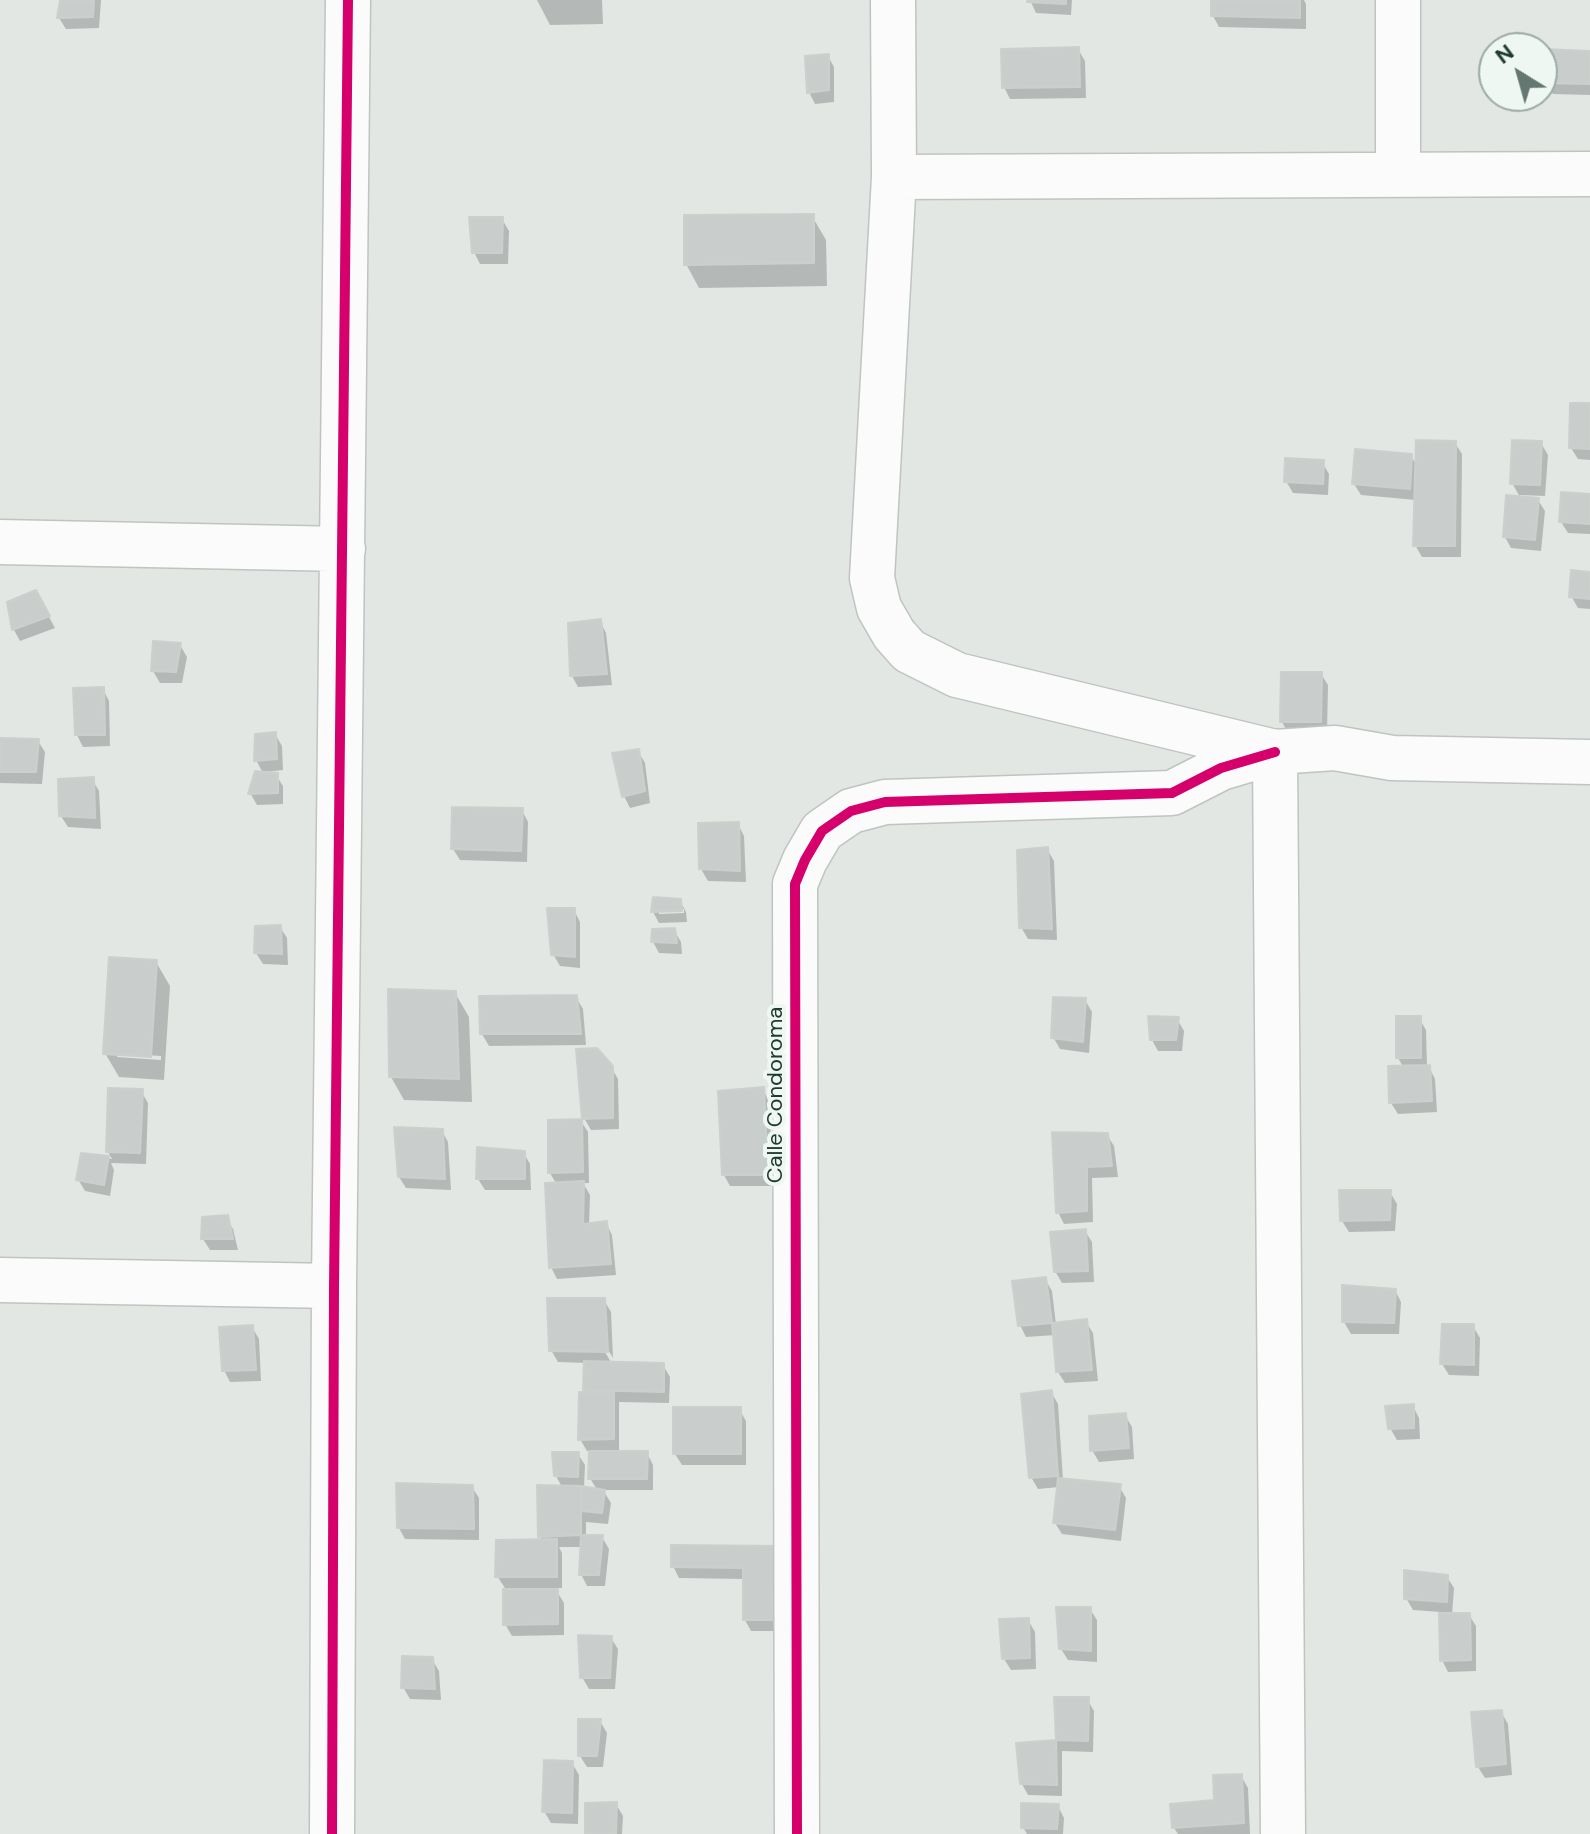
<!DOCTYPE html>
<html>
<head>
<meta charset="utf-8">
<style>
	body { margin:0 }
	#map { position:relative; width:1590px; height:1834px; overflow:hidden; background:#e2e7e4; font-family:"DM Sans",sans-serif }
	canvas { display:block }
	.north { position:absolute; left:1478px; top:32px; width:80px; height:80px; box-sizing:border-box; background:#eff7f3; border:2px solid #9caba5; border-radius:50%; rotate:323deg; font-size:22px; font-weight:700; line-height:32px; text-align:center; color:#203a31 }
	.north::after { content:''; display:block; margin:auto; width:28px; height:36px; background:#647770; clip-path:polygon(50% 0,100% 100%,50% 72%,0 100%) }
</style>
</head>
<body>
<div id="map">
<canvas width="1590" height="1834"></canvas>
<div class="north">N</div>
</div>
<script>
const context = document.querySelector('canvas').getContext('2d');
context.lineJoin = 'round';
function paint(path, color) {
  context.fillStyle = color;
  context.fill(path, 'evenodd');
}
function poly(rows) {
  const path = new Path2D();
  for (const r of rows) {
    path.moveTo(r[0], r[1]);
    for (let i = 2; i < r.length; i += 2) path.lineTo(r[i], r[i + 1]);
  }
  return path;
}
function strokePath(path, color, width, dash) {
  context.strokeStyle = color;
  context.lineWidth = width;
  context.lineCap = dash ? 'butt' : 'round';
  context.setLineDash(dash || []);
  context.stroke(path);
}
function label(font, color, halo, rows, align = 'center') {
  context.font = font + ' "DM Sans",sans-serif';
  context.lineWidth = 8;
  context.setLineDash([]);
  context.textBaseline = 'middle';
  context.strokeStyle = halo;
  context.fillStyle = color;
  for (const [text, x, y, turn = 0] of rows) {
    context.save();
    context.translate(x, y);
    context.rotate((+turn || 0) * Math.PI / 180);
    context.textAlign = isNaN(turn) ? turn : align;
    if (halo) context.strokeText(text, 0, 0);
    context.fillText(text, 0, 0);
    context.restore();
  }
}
paint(poly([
	[62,0,101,0,99,28,66,29,59,18],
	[537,0,602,0,603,24,550,25],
	[1030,0,1072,0,1071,15,1036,13],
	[1213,0,1304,0,1306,4,1306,29,1219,27,1213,16],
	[1078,49,1085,61,1086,98,1010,99,1004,87],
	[1590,53,1590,95,1553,94,1546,82],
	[828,56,834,67,834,102,815,104,809,92],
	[812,216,826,240,827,286,699,288,686,264],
	[502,219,509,231,508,264,480,264,474,252],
	[1590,405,1590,460,1578,459,1571,448],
	[1455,443,1462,454,1461,557,1422,557,1415,545,1416,500,1361,495,1354,484,1411,456,1417,466],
	[1541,443,1548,455,1545,496,1520,495,1520,497,1512,483],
	[1322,462,1329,474,1328,495,1293,493,1286,481],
	[1590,496,1590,534,1568,533,1561,522],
	[1538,500,1545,511,1541,551,1511,548,1505,537],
	[1590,574,1590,609,1578,608,1571,596],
	[9,603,42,604,55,628,20,641,14,630],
	[600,621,606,633,612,685,578,687,572,676],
	[180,645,187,657,182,683,160,683,153,671],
	[1321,674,1328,685,1327,733,1288,733,1282,722],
	[103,689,109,701,110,746,83,747,77,735],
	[275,734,282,746,283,770,266,772,266,774,276,775,283,786,283,804,257,805,250,793,263,773,256,760],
	[0,740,38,741,45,752,42,784,0,783],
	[638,751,645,763,650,803,630,808,624,796],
	[92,779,99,791,101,829,68,827,61,816],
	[522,810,528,822,527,862,460,860,453,849],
	[738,824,744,836,746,882,708,881,701,869],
	[1047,849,1054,861,1057,940,1028,939,1021,927],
	[680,901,686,912,687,922,659,923,653,912],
	[684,909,684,913,659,914,659,910],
	[574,910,580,922,580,968,560,966,553,954],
	[280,927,287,938,288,965,263,964,256,953],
	[674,930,681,942,682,954,659,953,653,942],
	[156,962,170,986,164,1080,119,1077,105,1053],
	[117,1053,161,1056,161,1060,117,1057],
	[455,993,469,1017,472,1102,404,1100,391,1077],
	[576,997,583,1009,586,1045,489,1046,482,1034],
	[1085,1000,1092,1012,1089,1053,1060,1049,1053,1037],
	[1419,1018,1426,1030,1427,1067,1429,1067,1435,1079,1437,1112,1398,1114,1391,1103,1404,1068,1398,1058],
	[1177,1019,1184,1031,1182,1051,1158,1051,1152,1040],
	[611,1067,618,1079,619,1129,591,1130,584,1118],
	[763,1090,769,1101,774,1186,730,1186,724,1175],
	[141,1091,148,1103,146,1164,111,1163,114,1170,110,1196,85,1191,78,1179,83,1155,112,1159,108,1152],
	[581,1121,588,1132,589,1183,583,1183,590,1195,589,1225,606,1223,612,1235,616,1275,557,1279,551,1267,557,1185,550,1173],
	[442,1131,448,1142,451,1190,406,1188,399,1177],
	[1107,1135,1114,1146,1118,1177,1092,1178,1093,1222,1064,1224,1058,1212],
	[523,1152,530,1164,531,1190,485,1190,478,1179],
	[1390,1192,1397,1204,1395,1231,1349,1232,1342,1221],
	[226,1218,233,1229,238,1250,210,1250,203,1239],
	[1085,1231,1092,1242,1094,1282,1062,1283,1055,1271],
	[1045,1279,1052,1291,1056,1325,1086,1322,1093,1333,1098,1381,1065,1383,1058,1372,1055,1335,1026,1337,1020,1325],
	[1395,1290,1401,1302,1399,1334,1351,1334,1344,1322],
	[604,1300,611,1312,613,1358,604,1343,601,1345,612,1364,663,1365,670,1377,669,1403,619,1402,619,1453,647,1453,653,1465,653,1490,603,1490,611,1503,608,1524,586,1522,586,1537,602,1537,609,1549,605,1586,587,1586,581,1574,582,1547,559,1547,562,1553,562,1588,555,1588,564,1603,564,1635,512,1636,505,1624,505,1588,497,1576,542,1541,540,1536,562,1487,556,1476,578,1454,585,1465,584,1488,597,1490,590,1478,591,1451,587,1451,580,1439,588,1394,585,1390,586,1363,558,1362,551,1350],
	[1473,1326,1480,1338,1479,1376,1449,1375,1442,1364],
	[252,1327,259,1339,261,1381,230,1382,224,1370],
	[1051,1392,1058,1404,1063,1480,1119,1486,1126,1498,1121,1541,1062,1534,1055,1523,1059,1487,1038,1489,1031,1477],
	[1413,1406,1419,1418,1420,1439,1397,1440,1390,1428],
	[739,1409,746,1421,746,1465,682,1465,675,1454],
	[1125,1415,1132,1427,1134,1459,1099,1462,1092,1450],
	[472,1487,479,1498,479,1540,405,1539,399,1528],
	[778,1548,783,1631,751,1631,745,1620,745,1579,679,1578,673,1566],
	[1447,1577,1454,1588,1452,1615,1469,1615,1476,1626,1476,1671,1448,1672,1442,1660,1441,1612,1413,1610,1406,1598],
	[1090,1609,1097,1620,1097,1662,1068,1660,1061,1649],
	[1028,1620,1035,1632,1036,1669,1011,1670,1004,1659],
	[611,1638,618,1649,615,1689,589,1689,582,1677],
	[432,1659,439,1671,441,1700,410,1699,403,1687],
	[1056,1699,1087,1699,1094,1711,1093,1752,1062,1751,1062,1796,1028,1795,1022,1784,1018,1745,1059,1741],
	[1501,1712,1508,1724,1512,1775,1485,1778,1478,1767],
	[600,1721,607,1733,603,1767,587,1767,580,1756],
	[572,1763,579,1775,578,1824,551,1823,544,1811],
	[1241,1776,1248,1788,1250,1834,1178,1834,1174,1828,1216,1802],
	[616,1804,623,1816,622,1834,587,1834],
	[1058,1806,1064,1818,1063,1834,1027,1834,1023,1827]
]), '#0003');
const building = poly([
	[60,0,94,0,93,17,57,18,60,0],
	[1028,0,1066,0,1066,4,1027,2,1028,0],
	[1211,0,1300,0,1300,18,1211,16,1211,0],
	[1079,47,1080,87,1002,88,1001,49,1079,47],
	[1544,49,1590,51,1590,84,1544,83,1544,49],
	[829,54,829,90,807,93,805,56,829,54],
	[814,214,814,263,684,265,684,215,814,214],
	[469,217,503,217,502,253,472,253,469,217],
	[1570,403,1590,403,1590,449,1569,448,1570,403],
	[1416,440,1456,441,1455,546,1413,546,1416,440],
	[1512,440,1542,441,1540,485,1510,484,1512,440],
	[1355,449,1412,454,1410,489,1352,484,1355,449],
	[1285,458,1324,460,1323,484,1284,482,1285,458],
	[1561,492,1590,494,1590,524,1559,522,1561,492],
	[1506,495,1539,498,1535,540,1503,537,1506,495],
	[1571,570,1590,572,1590,599,1569,597,1571,570],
	[36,590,50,616,12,630,7,602,36,590],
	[601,619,607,674,570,676,568,623,601,619],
	[153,641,181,643,176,672,151,671,153,641],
	[1281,672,1322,672,1321,722,1280,722,1281,672],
	[104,687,105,735,75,735,73,688,104,687],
	[276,732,277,759,254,761,255,734,276,732],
	[0,738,39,739,36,772,0,772,0,738],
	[639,749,645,791,622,797,612,753,639,749],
	[255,771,278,773,278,793,248,794,255,771],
	[94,777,95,818,59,816,58,779,94,777],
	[452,807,523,808,521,851,451,849,452,807],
	[739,822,740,871,699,869,698,823,739,822],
	[1048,847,1052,929,1019,928,1017,850,1048,847],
	[653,897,681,899,682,911,651,912,653,897],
	[547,908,575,908,575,957,551,955,547,908],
	[281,925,282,954,254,953,255,926,281,925],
	[675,928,677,943,651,942,652,929,675,928],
	[109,957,157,960,151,1057,103,1054,109,957],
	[388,989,456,991,459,1079,389,1077,388,989],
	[577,995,581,1034,480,1034,479,996,577,995],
	[1053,997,1086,998,1083,1042,1051,1038,1053,997],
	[1148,1016,1179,1017,1176,1040,1150,1040,1148,1016],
	[1396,1016,1421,1016,1421,1058,1396,1058,1396,1016],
	[597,1048,613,1066,613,1118,582,1119,576,1049,597,1048],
	[1430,1065,1432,1101,1389,1103,1388,1066,1430,1065],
	[764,1087,768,1175,722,1175,718,1091,764,1087],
	[108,1088,143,1089,140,1153,106,1152,108,1088],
	[582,1119,583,1172,548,1173,548,1120,582,1119],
	[394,1127,443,1129,445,1179,398,1177,394,1127],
	[1052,1132,1108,1133,1112,1166,1087,1167,1087,1211,1056,1213,1052,1132],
	[477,1147,525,1151,525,1179,476,1179,477,1147],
	[81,1153,109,1156,104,1185,76,1180,81,1153],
	[584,1181,583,1224,607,1221,611,1264,549,1268,545,1183,584,1181],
	[1339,1190,1391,1190,1390,1220,1340,1221,1339,1190],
	[228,1215,233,1239,201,1239,202,1217,228,1215],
	[1086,1229,1088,1271,1054,1272,1050,1232,1086,1229],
	[1046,1277,1052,1323,1018,1326,1012,1281,1046,1277],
	[1342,1285,1396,1289,1394,1323,1342,1322,1342,1285],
	[547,1298,605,1298,608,1352,549,1351,547,1298],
	[1087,1319,1092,1370,1056,1372,1052,1323,1087,1319],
	[1442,1324,1474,1324,1474,1365,1440,1364,1442,1324],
	[253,1325,256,1370,222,1371,219,1327,253,1325],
	[584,1361,664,1363,664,1392,583,1390,584,1361],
	[1052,1390,1058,1476,1029,1478,1021,1394,1052,1390],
	[579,1392,614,1392,614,1439,578,1440,579,1392],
	[1414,1404,1414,1428,1388,1429,1385,1406,1414,1404],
	[673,1407,741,1407,741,1454,673,1454,673,1407],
	[1126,1413,1129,1448,1090,1451,1089,1416,1126,1413],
	[589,1451,648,1451,647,1479,588,1479,589,1451],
	[552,1452,579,1452,578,1477,554,1476,552,1452],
	[1058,1478,1121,1484,1115,1530,1053,1523,1058,1478],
	[396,1483,473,1485,474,1529,397,1528,396,1483],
	[537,1485,581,1486,581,1535,538,1537,537,1485],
	[581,1486,605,1490,602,1513,581,1511,581,1486],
	[581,1535,603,1535,599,1575,579,1575,581,1535],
	[557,1539,557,1577,495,1577,496,1540,557,1539],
	[671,1545,780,1546,778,1620,743,1620,743,1568,671,1567,671,1545],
	[1404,1570,1448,1575,1447,1602,1404,1599,1404,1570],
	[503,1589,558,1589,558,1624,503,1625,503,1589],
	[1056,1607,1091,1607,1091,1651,1059,1649,1056,1607],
	[1439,1613,1470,1613,1471,1660,1440,1661,1439,1613],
	[1029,1618,1030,1658,1002,1659,999,1619,1029,1618],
	[578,1635,612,1636,610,1678,580,1678,578,1635],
	[402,1656,433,1657,435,1689,401,1688,402,1656],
	[1054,1697,1089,1697,1088,1741,1056,1740,1054,1697],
	[1502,1710,1506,1764,1476,1767,1471,1712,1502,1710],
	[578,1719,601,1719,597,1756,578,1756,578,1719],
	[1056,1740,1057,1785,1020,1784,1016,1743,1056,1740],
	[544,1760,573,1761,572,1813,542,1812,544,1760],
	[1242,1774,1244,1823,1172,1828,1170,1804,1214,1800,1213,1775,1242,1774],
	[617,1802,616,1834,585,1834,585,1803,617,1802],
	[1021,1803,1059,1804,1057,1829,1021,1828,1021,1803]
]);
paint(building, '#c9cecc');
strokePath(building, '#cbd0cd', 2);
const street = poly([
	[893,0,894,177,872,578,879,608,894,634,909,651,957,675,1275,752,1335,748,1392,758,1590,762],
	[1398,173,1398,0],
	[894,177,1590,174],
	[0,542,343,549],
	[1275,752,1283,1834],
	[0,1280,334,1286],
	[332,1834,334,1286,348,0],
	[797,1834,795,884,805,860,822,831,851,811,885,802,1172,793,1221,768,1275,752]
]);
strokePath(street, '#bfc4c1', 47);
strokePath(street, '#fbfbfb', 44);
strokePath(poly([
	[332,1834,334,1286,348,0],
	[797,1834,795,884,805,860,822,831,851,811,885,802,1172,793,1221,768,1275,752]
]), '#d6006c', 10);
label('22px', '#203a31', '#eff7f3', [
	["Calle Condoroma",776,1095,-90]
]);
</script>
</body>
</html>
